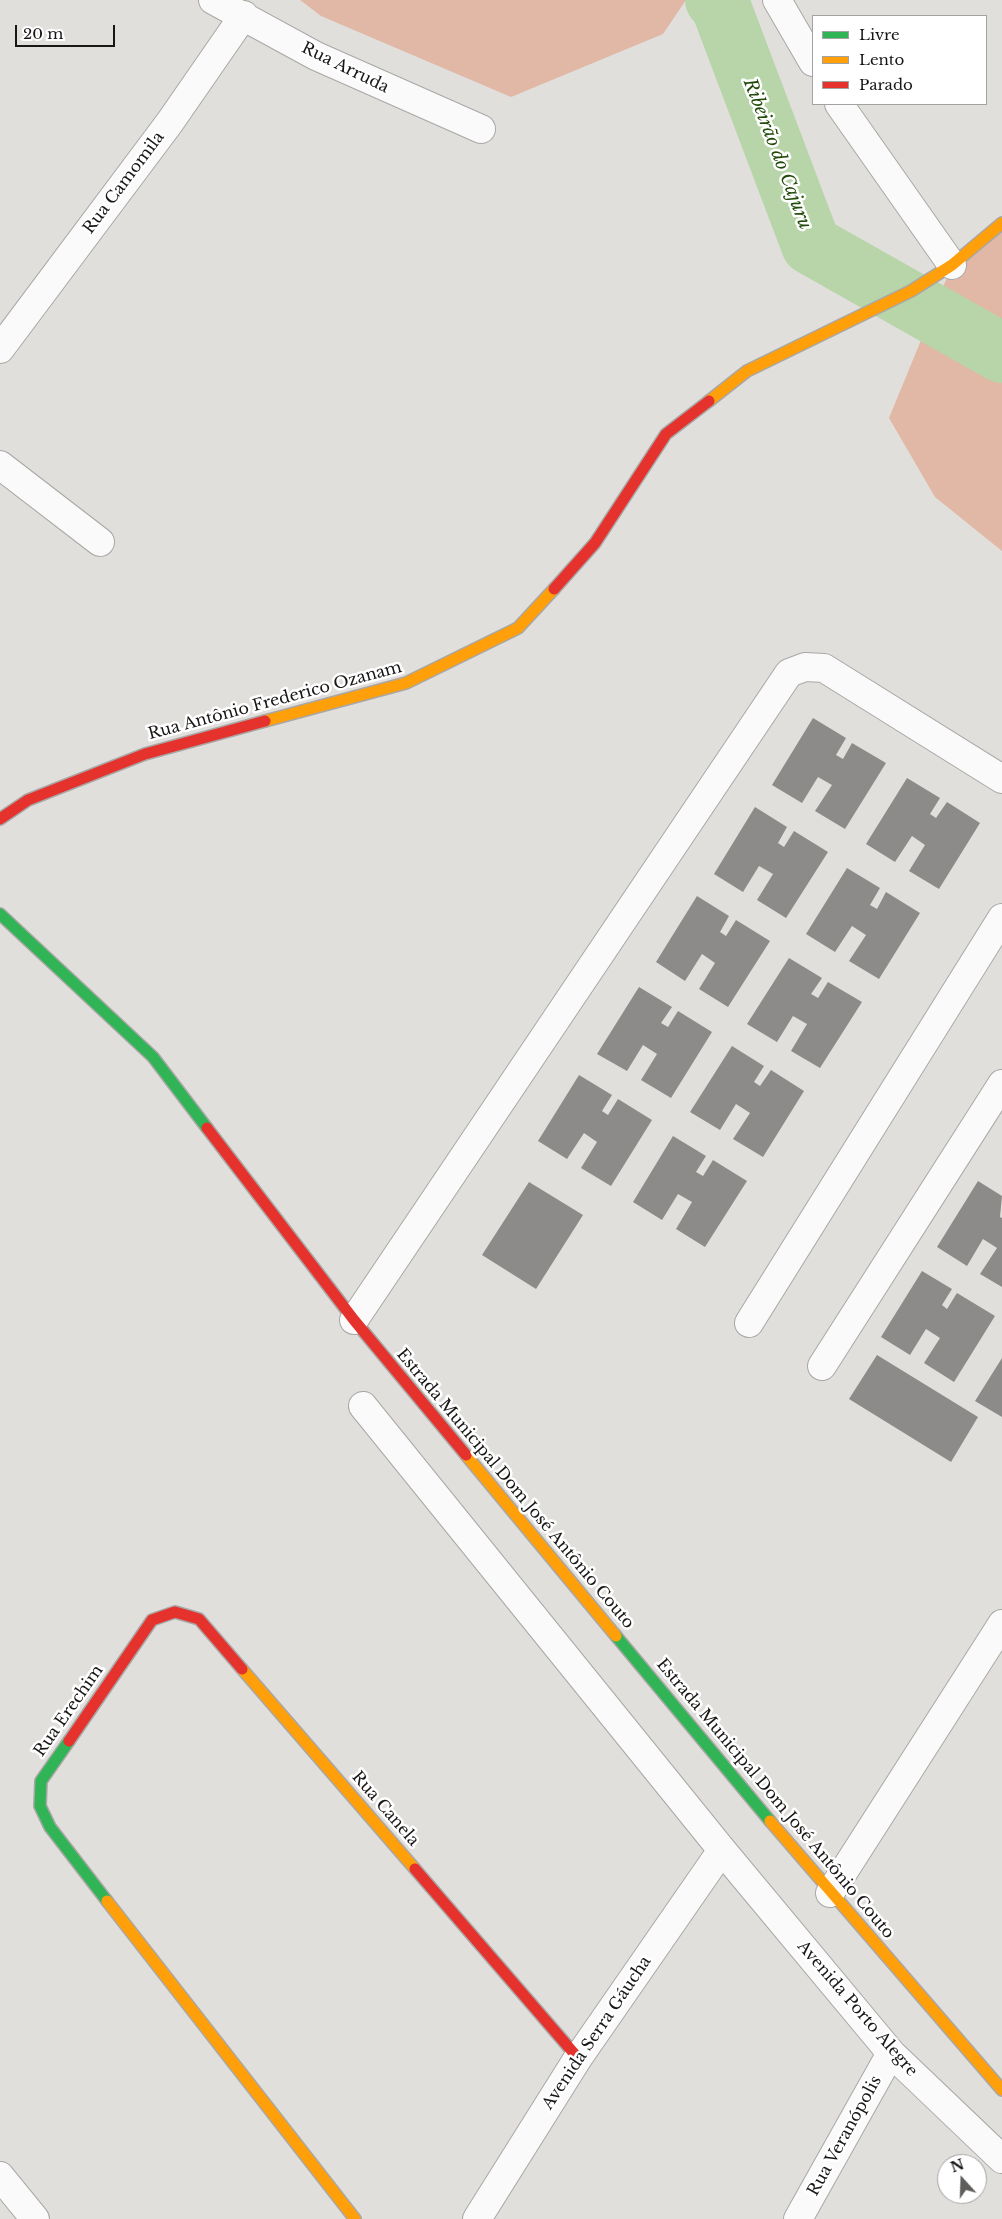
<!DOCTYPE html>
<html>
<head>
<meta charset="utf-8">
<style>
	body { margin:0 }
	#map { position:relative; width:1002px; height:2219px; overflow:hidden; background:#e1dfdc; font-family:"Libre Baskerville",serif }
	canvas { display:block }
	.legend { position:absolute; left:812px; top:15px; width:175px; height:90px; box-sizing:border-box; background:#fff; border:1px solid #a3a2a2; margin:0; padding:6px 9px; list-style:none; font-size:15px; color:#181716 }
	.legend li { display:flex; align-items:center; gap:10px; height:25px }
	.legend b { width:25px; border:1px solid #a3a2a2 }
	.north { position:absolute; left:937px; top:2154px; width:50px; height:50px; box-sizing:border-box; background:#fff; border:1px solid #a3a2a2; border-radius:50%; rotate:340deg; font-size:14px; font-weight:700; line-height:20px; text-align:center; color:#181716 }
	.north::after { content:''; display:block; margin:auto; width:18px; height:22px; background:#5e5d5b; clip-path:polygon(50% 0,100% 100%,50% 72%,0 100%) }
	.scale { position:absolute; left:15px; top:25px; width:100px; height:22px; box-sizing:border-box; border:2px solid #181716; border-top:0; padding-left:6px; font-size:15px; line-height:18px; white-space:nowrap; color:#181716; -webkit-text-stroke:4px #fff; paint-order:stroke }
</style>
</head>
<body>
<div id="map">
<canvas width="1002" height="2219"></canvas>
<ul class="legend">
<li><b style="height:6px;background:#30b455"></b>Livre</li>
<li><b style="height:6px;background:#ff9f0a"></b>Lento</li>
<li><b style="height:6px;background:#e5322d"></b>Parado</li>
</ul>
<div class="north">N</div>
<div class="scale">20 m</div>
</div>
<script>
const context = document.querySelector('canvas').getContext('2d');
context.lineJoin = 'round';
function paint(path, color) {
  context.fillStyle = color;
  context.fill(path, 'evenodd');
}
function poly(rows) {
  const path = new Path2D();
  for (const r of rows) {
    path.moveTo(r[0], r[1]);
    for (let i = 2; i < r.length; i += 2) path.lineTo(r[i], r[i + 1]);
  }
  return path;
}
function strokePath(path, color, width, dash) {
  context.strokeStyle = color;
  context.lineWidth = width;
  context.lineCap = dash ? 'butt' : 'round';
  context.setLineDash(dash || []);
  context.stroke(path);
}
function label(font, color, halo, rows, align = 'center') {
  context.font = font + ' "Libre Baskerville",serif';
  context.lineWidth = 5;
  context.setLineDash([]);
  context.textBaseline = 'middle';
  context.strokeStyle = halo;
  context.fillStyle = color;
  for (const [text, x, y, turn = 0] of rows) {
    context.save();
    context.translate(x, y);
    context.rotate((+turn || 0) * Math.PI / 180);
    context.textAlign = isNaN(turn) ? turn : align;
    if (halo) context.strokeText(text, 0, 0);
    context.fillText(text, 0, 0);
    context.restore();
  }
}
paint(poly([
	[300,0,686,0,663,34,511,97,321,16],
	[1002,223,1002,551,935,497,889,418,952,265]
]), '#e0b8a5');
strokePath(poly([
	[715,0,721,7,811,245,1002,353]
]), '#b7d5a9', 60);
paint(poly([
	[813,718,846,738,836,755,843,759,852,743,886,763,845,829,815,811,832,785,818,777,802,803,772,785],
	[907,778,940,798,930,814,936,818,947,802,980,823,939,889,909,871,925,845,912,836,895,862,866,844],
	[755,807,787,827,778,843,784,847,794,831,828,852,786,918,757,900,773,874,759,866,743,892,714,874],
	[847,868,880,888,870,905,877,909,886,892,920,913,879,979,849,961,866,935,852,926,835,952,806,934],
	[697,896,729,916,720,932,726,936,736,920,770,941,728,1007,699,989,715,963,702,954,685,981,656,962],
	[789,958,822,978,811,994,818,998,828,982,862,1002,820,1068,791,1051,807,1024,793,1016,777,1042,747,1024],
	[639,987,672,1007,661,1023,668,1027,678,1011,712,1032,671,1098,641,1080,657,1054,643,1045,627,1071,597,1054],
	[732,1046,764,1066,754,1082,760,1086,771,1070,804,1091,763,1157,733,1139,750,1113,736,1104,720,1130,690,1112],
	[579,1075,612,1095,602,1111,608,1115,618,1099,652,1120,611,1186,581,1168,597,1142,584,1133,567,1159,538,1141],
	[673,1136,706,1156,696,1172,703,1176,713,1160,747,1181,705,1247,676,1229,692,1202,678,1194,662,1220,633,1202],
	[978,1181,1002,1196,1000,1217,1002,1218,1002,1287,980,1274,997,1248,983,1239,967,1266,937,1247],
	[529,1182,583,1215,536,1289,482,1255],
	[922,1271,952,1289,942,1305,947,1309,957,1293,995,1316,954,1382,924,1363,940,1338,926,1329,910,1355,881,1337],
	[877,1355,978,1417,951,1462,849,1399],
	[1002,1358,1002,1417,975,1401]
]), '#8c8b89');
const street = poly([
	[213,0,316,56,481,129],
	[777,0,813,62],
	[839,104,952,265],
	[0,349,170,122,244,15],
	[0,465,100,542],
	[354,1320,789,673,805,667,824,668,1002,779],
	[749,1323,1002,918],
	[822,1366,1002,1084],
	[363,1406,722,1850,891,2053,1002,2159],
	[830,1893,1002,1624],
	[0,2176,35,2219],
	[477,2219,578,2058,722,1850],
	[798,2219,891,2053]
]);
const fast = poly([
	[0,914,153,1057,207,1128],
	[616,1636,770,1821],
	[69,1741,41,1781,40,1806,50,1827,107,1901]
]);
const slow = poly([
	[709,401,747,371,911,291,952,265,1002,223],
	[265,721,406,683,518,628,554,589],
	[466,1455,616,1636],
	[242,1669,415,1869],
	[770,1821,1002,2090],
	[107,1901,355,2219]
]);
const jam = poly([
	[554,589,595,543,666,434,709,401],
	[0,819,28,800,145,754,265,721],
	[207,1128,354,1320,466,1455],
	[69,1741,152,1620,175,1612,199,1619,242,1669],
	[415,1869,578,2058]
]);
strokePath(street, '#a9a7a6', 30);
strokePath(fast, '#a9a7a6', 14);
strokePath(slow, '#a9a7a6', 14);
strokePath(jam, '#a9a7a6', 14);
strokePath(street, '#fafafa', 28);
strokePath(fast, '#30b455', 11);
strokePath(slow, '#ff9f0a', 11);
strokePath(jam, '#e5322d', 11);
label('16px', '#181716', '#fff', [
	["Rua Arruda",345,68,26],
	["Rua Camomila",124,183,-53],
	["Rua Antônio Frederico Ozanam",275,701,-15],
	["Estrada Municipal Dom José Antônio Couto",515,1489,50],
	["Rua Erechim",69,1711,-55],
	["Estrada Municipal Dom José Antônio Couto",775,1799,50],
	["Rua Canela",385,1809,49],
	["Avenida Porto Alegre",857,2009,49],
	["Avenida Serra Gáucha",597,2033,-56],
	["Rua Veranópolis",845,2136,-61]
]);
label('italic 18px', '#234b0a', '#fff', [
	["Ribeirão do Cajuru",777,154,69]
]);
</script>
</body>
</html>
